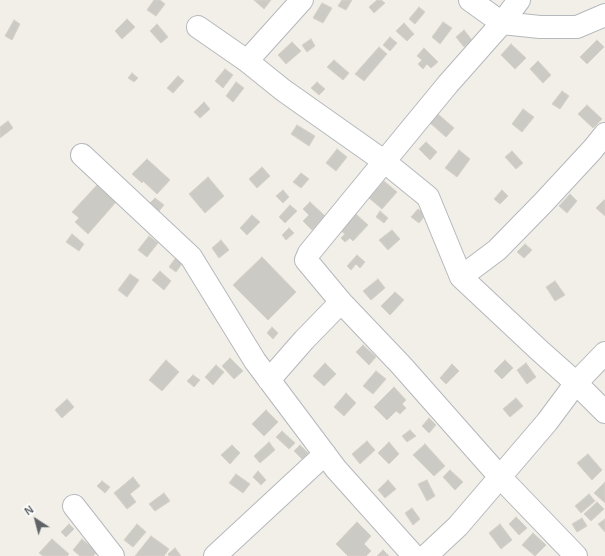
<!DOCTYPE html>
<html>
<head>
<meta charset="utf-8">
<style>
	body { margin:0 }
	#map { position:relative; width:605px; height:556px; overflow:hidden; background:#f1efe8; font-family:Arial,sans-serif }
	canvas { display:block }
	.north { position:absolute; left:16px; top:500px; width:40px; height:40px; -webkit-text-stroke:3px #fff; paint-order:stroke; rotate:324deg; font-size:11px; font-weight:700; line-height:16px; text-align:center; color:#5f6368 }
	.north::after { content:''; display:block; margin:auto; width:14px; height:18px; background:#5f6368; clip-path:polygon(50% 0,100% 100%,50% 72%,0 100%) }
</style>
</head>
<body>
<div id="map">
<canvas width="605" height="556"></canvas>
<div class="north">N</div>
</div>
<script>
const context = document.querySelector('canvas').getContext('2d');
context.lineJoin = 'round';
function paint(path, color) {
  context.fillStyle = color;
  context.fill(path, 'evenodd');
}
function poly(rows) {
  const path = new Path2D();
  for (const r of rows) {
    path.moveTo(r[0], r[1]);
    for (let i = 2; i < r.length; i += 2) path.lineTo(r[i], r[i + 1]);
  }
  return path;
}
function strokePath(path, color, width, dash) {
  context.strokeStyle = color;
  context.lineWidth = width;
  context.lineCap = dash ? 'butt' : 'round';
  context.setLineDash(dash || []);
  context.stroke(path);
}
const building = poly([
	[154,0,160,0,165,4,156,16,147,10,154,0],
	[254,0,271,0,264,9,254,0],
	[342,0,352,0,346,10,338,6,342,0],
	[377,0,381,0,385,3,374,13,369,7,377,0],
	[322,3,332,8,323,23,313,18,322,3],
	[419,7,425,12,415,24,409,19,419,7],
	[127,19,135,27,122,39,115,31,127,19],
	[14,20,20,24,12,40,5,36,14,20],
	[443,22,452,28,440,44,432,37,443,22],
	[404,23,414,34,407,41,396,31,404,23],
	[157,24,168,37,161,43,150,31,157,24],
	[464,30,472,40,464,47,456,37,464,30],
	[390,37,397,43,390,51,383,45,390,37],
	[311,39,315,46,307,52,302,45,311,39],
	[597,40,604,47,587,64,580,57,597,40],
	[292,42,301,51,286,64,278,55,292,42],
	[511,44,526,58,515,69,501,55,511,44],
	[379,47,387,54,364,81,355,74,379,47],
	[424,48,438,62,431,68,427,64,423,69,418,64,422,60,417,56,424,48],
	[334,60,349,73,343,80,327,67,334,60],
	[538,61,551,75,543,83,530,69,538,61],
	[225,69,233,75,223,88,215,81,225,69],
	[132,73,138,78,134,82,128,78,132,73],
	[178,76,184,81,173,93,167,88,178,76],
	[236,82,244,88,233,102,226,96,236,82],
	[317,82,325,89,319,95,311,88,317,82],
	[562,91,569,96,560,109,552,104,562,91],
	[204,102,210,109,200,118,194,112,204,102],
	[587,105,602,119,593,128,578,114,587,105],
	[523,109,534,117,522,132,512,124,523,109],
	[438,114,454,128,446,137,430,123,438,114],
	[8,121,13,128,0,138,0,127,8,121],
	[297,125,315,136,309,146,291,134,297,125],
	[426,142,437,152,430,160,419,149,426,142],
	[337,149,347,157,336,171,326,163,337,149],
	[459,150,470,159,457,177,445,168,459,150],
	[512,151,523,163,516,169,505,157,512,151],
	[147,159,170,180,157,194,143,181,142,183,132,174,147,159],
	[262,167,270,176,257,188,249,179,262,167],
	[301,173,309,179,301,188,293,182,301,173],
	[208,177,224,196,205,213,189,194,208,177],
	[384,181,397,192,382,209,369,198,384,181],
	[97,185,116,202,88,234,75,222,79,218,72,212,97,185],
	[283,190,289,197,283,203,276,196,283,190],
	[502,190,508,196,500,204,494,199,502,190],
	[570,194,577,201,567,213,559,206,570,194],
	[155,198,164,205,159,211,150,203,155,198],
	[604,200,605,201,605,216,596,208,604,200],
	[310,202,325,216,312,230,303,221,309,215,303,209,310,202],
	[290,205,297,211,285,223,279,217,290,205],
	[424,207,429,211,419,223,411,217,418,209,421,211,424,207],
	[380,211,388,218,384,223,376,217,380,211],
	[356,214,368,225,353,241,350,238,345,242,341,238,345,234,341,231,356,214],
	[252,215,260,222,247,235,240,228,252,215],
	[289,228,294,233,286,240,282,235,289,228],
	[392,230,400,239,388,250,379,240,392,230],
	[72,234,84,244,79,251,66,242,72,234],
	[149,236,158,243,147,257,138,250,149,236],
	[221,240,229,250,219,258,212,248,221,240],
	[525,244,532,250,524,258,517,252,525,244],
	[357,255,365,262,360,268,356,264,351,270,347,266,357,255],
	[177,256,184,261,176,272,169,267,177,256],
	[262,257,296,292,268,320,233,285,262,257],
	[160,271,171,281,164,290,152,280,160,271],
	[130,274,139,280,127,297,118,290,130,274],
	[378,279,385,288,371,300,363,291,378,279],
	[555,281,565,295,555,301,546,287,555,281],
	[395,292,404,300,390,315,381,306,395,292],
	[272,327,278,333,273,339,267,333,272,327],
	[363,345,376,357,369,365,356,352,363,345],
	[230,358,243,371,234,379,222,366,230,358],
	[166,360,179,372,162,391,149,380,166,360],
	[505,360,513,368,502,379,494,371,505,360],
	[325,363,336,374,324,386,313,376,325,363],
	[526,363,536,377,527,384,517,370,526,363],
	[452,364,459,371,446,384,440,378,452,364],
	[216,365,224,372,213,385,205,377,216,365],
	[376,371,386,379,373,394,363,386,376,371],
	[193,375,200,380,194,387,187,381,193,375],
	[394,387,406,400,402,404,406,408,400,414,396,411,387,420,374,407,394,387],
	[346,393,356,403,344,416,334,407,346,393],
	[516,398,523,406,510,417,503,409,516,398],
	[67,399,74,407,62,418,55,410,67,399],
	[266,410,278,422,264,436,252,424,266,410],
	[429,418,436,425,429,433,422,426,429,418],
	[410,430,416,436,407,442,402,436,410,430],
	[282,431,295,443,289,449,276,437,282,431],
	[367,441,375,450,360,464,352,454,367,441],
	[269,442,275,450,260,463,254,456,269,442],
	[389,442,399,454,389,464,378,453,389,442],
	[425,444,445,466,434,476,413,455,425,444],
	[232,445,240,453,230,464,221,455,232,445],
	[300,445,308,453,302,459,294,451,300,445],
	[588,454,602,470,592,480,577,463,588,454],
	[450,470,463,482,455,490,443,477,450,470],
	[258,471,266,480,261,485,253,477,258,471],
	[236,474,250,484,243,493,229,483,236,474],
	[133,477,140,486,130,494,136,502,127,509,114,493,133,477],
	[388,480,396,489,385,498,378,490,388,480],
	[427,480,435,496,427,501,418,484,427,480],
	[102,481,110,487,105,493,97,486,102,481],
	[605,482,605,503,594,493,605,482],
	[164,493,170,501,155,511,149,504,164,493],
	[589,494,595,501,581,513,575,506,589,494],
	[597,502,604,509,591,521,584,514,597,502],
	[412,508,420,519,413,525,405,513,412,508],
	[516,517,527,528,519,535,509,524,516,517],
	[582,518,587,526,577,532,572,524,582,518],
	[605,519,605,532,598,524,605,519],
	[357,522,371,536,364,544,371,551,366,556,348,556,336,544,357,522],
	[69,524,74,529,66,537,61,532,69,524],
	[137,524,146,532,133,547,124,540,137,524],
	[500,524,512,540,501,549,489,533,500,524],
	[533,533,546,545,535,556,522,545,533,533],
	[151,536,169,549,164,556,135,556,151,536],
	[52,539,69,554,67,556,43,556,39,553,52,539],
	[82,539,97,552,93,556,80,556,73,550,82,539],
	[175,548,181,556,169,556,168,554,175,548],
	[383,550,389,556,377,556,383,550]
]);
paint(building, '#cccac5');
strokePath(building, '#d6d1c6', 1);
const minor = poly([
	[470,0,502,23,540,27,577,27,605,15],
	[519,0,502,23,448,84,309,253,306,260,341,302,401,365,500,477,576,556],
	[198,27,247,61,283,90,385,162,428,197,461,277,540,351,576,383,605,412],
	[247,61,302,0],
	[82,155,191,257,255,361,336,469,414,556],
	[461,277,497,250,543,203,593,149,605,134],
	[269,380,304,340,341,302],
	[74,506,113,556],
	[215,556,325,454],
	[426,556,458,526,547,422,576,383,605,353]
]);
strokePath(minor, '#b5b8bc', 24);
strokePath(minor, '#fff', 22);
</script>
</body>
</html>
